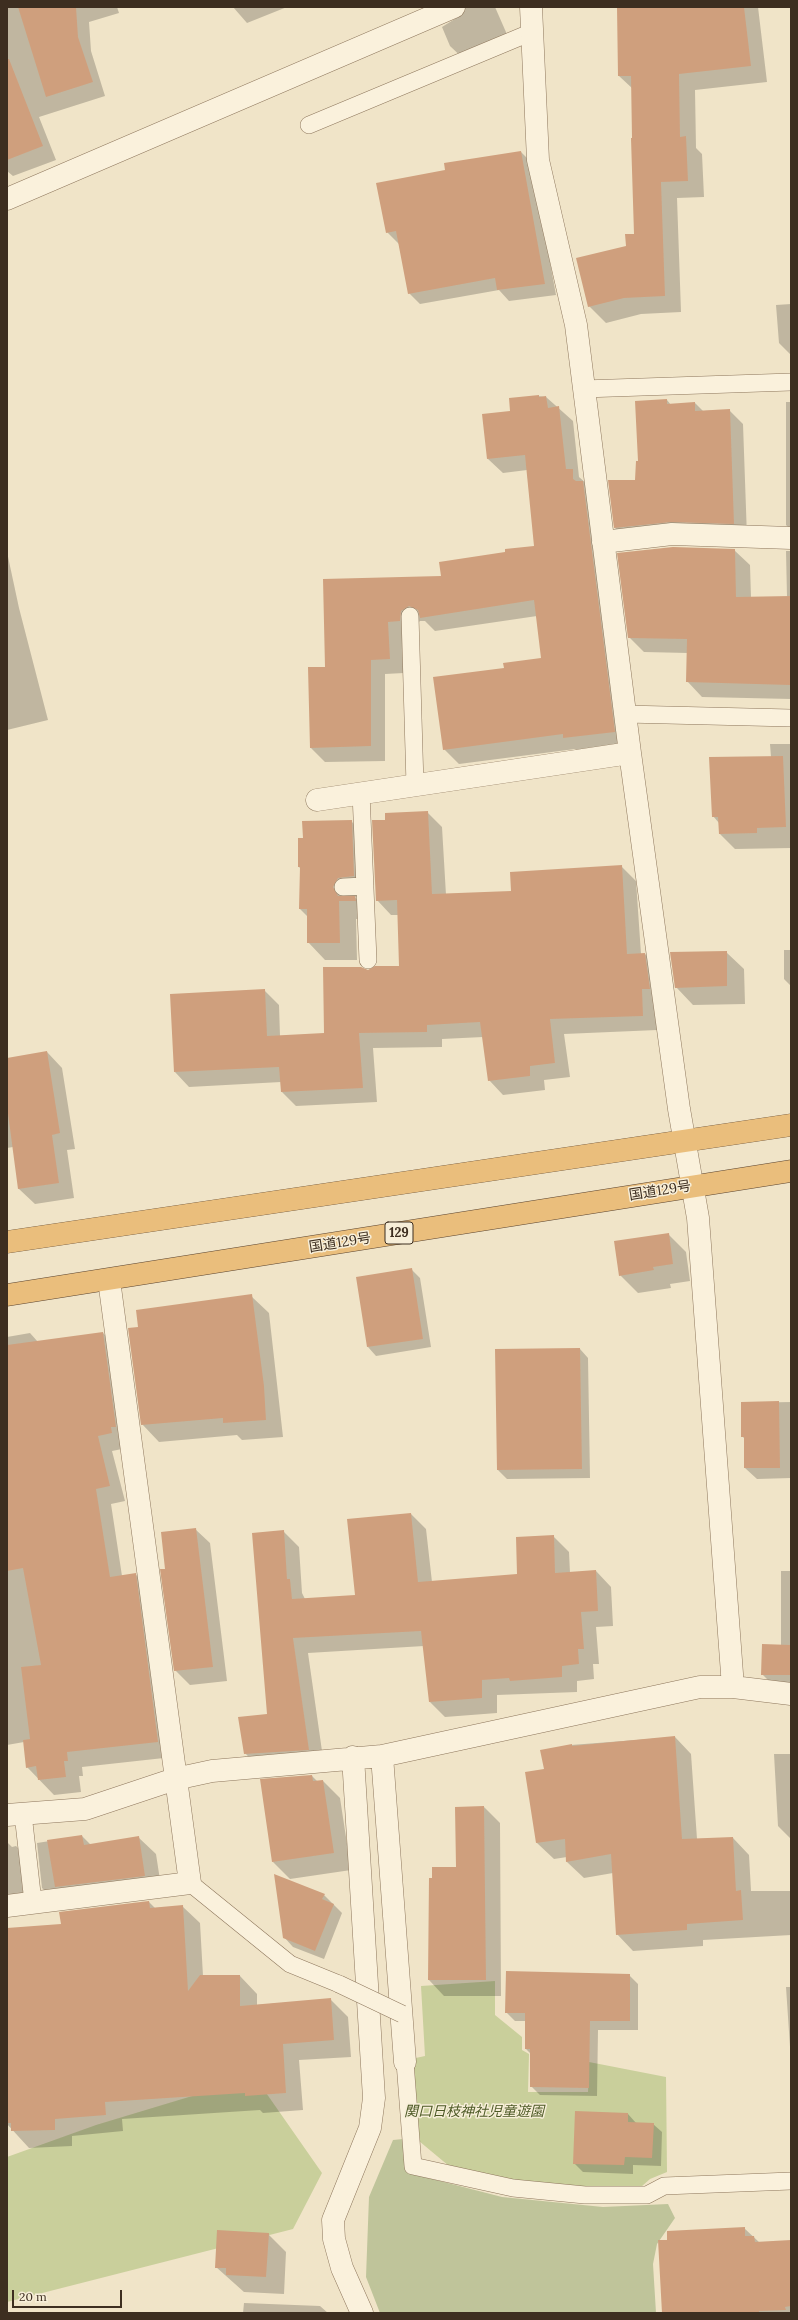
<!DOCTYPE html>
<html>
<head>
<meta charset="utf-8">
<style>
	body { margin:0 }
	#map { position:relative; width:798px; height:2320px; overflow:hidden; background:#f0e4c8; font-family:Lora,serif }
	canvas { display:block }
	.frame { position:absolute; inset:0; border:8px solid #3d2e20; pointer-events:none }
	.scale { position:absolute; left:12px; top:2290px; width:110px; height:18px; box-sizing:border-box; border:2px solid #3d2e20; border-top:0; padding-left:5px; font-size:12px; line-height:14px; white-space:nowrap; color:#3d2e20; -webkit-text-stroke:3px #f7eed8; paint-order:stroke }
</style>
</head>
<body>
<div id="map">
<canvas width="798" height="2320"></canvas>
<div class="frame"></div>
<div class="scale">20 m</div>
</div>
<script>
const context = document.querySelector('canvas').getContext('2d');
context.lineJoin = 'round';
function paint(path, color) {
  context.fillStyle = color;
  context.fill(path, 'evenodd');
}
function poly(rows) {
  const path = new Path2D();
  for (const r of rows) {
    path.moveTo(r[0], r[1]);
    for (let i = 2; i < r.length; i += 2) path.lineTo(r[i], r[i + 1]);
  }
  return path;
}
function strokePath(path, color, width, dash) {
  context.strokeStyle = color;
  context.lineWidth = width;
  context.lineCap = dash ? 'butt' : 'round';
  context.setLineDash(dash || []);
  context.stroke(path);
}
function label(font, color, halo, rows, align = 'center') {
  context.font = font + ' Lora,"Noto Sans JP",serif';
  context.lineWidth = 3;
  context.setLineDash([]);
  context.textBaseline = 'middle';
  context.strokeStyle = halo;
  context.fillStyle = color;
  for (const [text, x, y, turn = 0] of rows) {
    context.save();
    context.translate(x, y);
    context.rotate((+turn || 0) * Math.PI / 180);
    context.textAlign = isNaN(turn) ? turn : align;
    if (halo) context.strokeText(text, 0, 0);
    context.fillText(text, 0, 0);
    context.restore();
  }
}
paint(poly([
	[495,1981,495,2015,522,2037,522,2050,529,2054,528,2092,588,2092,589,2062,666,2077,667,2172,650,2179,641,2187,572,2188,519,2184,455,2171,419,2141,411,2059,425,2056,421,1986],
	[255,2077,322,2173,293,2229,7,2302,7,2157,96,2125]
]), '#c9cf9b');
paint(poly([
	[403,2139,409,2173,502,2197,603,2207,668,2204,675,2218,657,2244,653,2264,656,2313,380,2313,366,2277,369,2197,393,2140]
]), '#bfc49a');
paint(poly([
	[7,7,117,7,119,13,89,22,91,51,105,96,39,117,56,160,13,176,7,171],
	[233,7,287,7,247,23],
	[435,7,495,7,509,39,468,63,450,46,442,27,458,17],
	[618,7,758,7,767,82,695,90,696,148,702,154,704,197,677,198,681,312,641,314,606,323,589,306,635,235,633,89,619,76],
	[521,152,532,163,556,295,509,301,499,290,420,304,409,293,399,244,387,232,446,171],
	[791,304,791,355,779,343,776,305],
	[538,396,546,397,573,421,579,477,587,484,628,746,579,752,575,749,459,764,444,749,505,668,542,659,537,616,435,631,425,621,420,621,415,626,414,635,402,637,404,673,385,674,385,761,325,762,311,748,326,668,442,577,506,553,535,547,527,470,503,473,488,459,511,412],
	[667,400,671,405,695,403,703,411,729,410,743,424,747,537,629,542,615,528,636,481],
	[786,402,791,402,791,530,786,525],
	[734,550,750,565,751,598,787,597,786,551,791,551,791,699,702,697,687,681,688,653,644,652,629,637],
	[7,552,19,608,48,720,7,730],
	[770,744,791,744,791,848,735,849,720,834,719,823,713,816,771,757],
	[427,812,442,827,446,895,512,892,621,866,636,881,641,954,645,954,659,969,657,1030,564,1034,570,1077,544,1080,545,1090,503,1095,489,1080,483,1037,442,1039,442,1047,373,1048,377,1102,296,1106,282,1092,281,1082,189,1087,175,1072,264,990,279,1005,280,1036,325,1034,368,971,400,967,399,915,391,915,377,900,386,821],
	[352,822,369,839,372,894,355,897,372,915,373,918,356,919,357,960,325,960,308,942,308,917,300,909,301,869,299,867,304,839],
	[784,950,791,950,791,986,784,979],
	[726,952,744,969,745,1004,693,1005,676,987],
	[47,1052,62,1068,75,1149,67,1150,74,1198,35,1204,19,1189,13,1147,7,1148,7,1059],
	[668,1234,686,1252,690,1281,670,1284,671,1288,638,1293,620,1275],
	[411,1269,420,1278,431,1347,376,1356,368,1347],
	[251,1296,269,1313,283,1437,242,1440,237,1435,159,1442,142,1424,139,1328],
	[30,1333,38,1342,103,1333,118,1348,127,1448,112,1451,125,1501,111,1504,122,1576,135,1574,151,1589,173,1757,82,1767,83,1776,79,1776,81,1792,54,1795,27,1767,24,1742,7,1745,7,1337],
	[580,1349,588,1358,590,1478,507,1479,498,1470],
	[791,1402,791,1478,757,1479,745,1468,745,1439,742,1436,742,1403],
	[411,1514,426,1529,432,1582,518,1575,553,1536,569,1552,570,1573,596,1571,611,1587,613,1626,596,1627,599,1664,593,1664,594,1679,577,1681,577,1692,497,1695,497,1713,445,1717,430,1702,424,1646,308,1653,324,1765,260,1769,245,1753,268,1715,284,1532,299,1547,302,1593,305,1599,356,1596],
	[195,1529,210,1543,227,1681,190,1685,175,1670,166,1569],
	[781,1571,791,1571,791,1683,771,1683,762,1674,781,1645],
	[675,1737,691,1754,697,1839,733,1838,749,1855,751,1891,791,1891,791,1937,791,1935,703,1940,703,1946,633,1951,617,1934,613,1873,584,1878,567,1862,567,1857,554,1859,537,1843,526,1773,545,1770,571,1745],
	[774,1754,791,1754,791,1839,778,1826],
	[312,1776,318,1782,323,1781,340,1798,351,1870,290,1879,273,1862],
	[484,1807,500,1823,501,1996,444,1996,429,1980,433,1879,457,1868],
	[82,1836,91,1845,138,1837,156,1854,162,1893,60,1906,42,1888,37,1843],
	[7,1842,12,1847,16,1846,34,1864,39,1907,7,1910],
	[324,1895,342,1913,324,1959,293,1947,284,1937],
	[149,1902,155,1908,182,1906,200,1923,203,1976,240,1976,257,1994,257,2005,330,1999,348,2017,351,2057,299,2060,303,2110,263,2113,260,2110,122,2119,123,2131,72,2136,72,2146,29,2148,7,2124,7,1941],
	[629,1975,638,1984,638,2030,598,2030,597,2096,540,2095,531,2086,531,2054,526,2049,526,2021,515,2021,506,2012],
	[790,1984,791,1984,791,2062,786,1987,790,1987],
	[628,2114,636,2123,653,2124,662,2132,661,2166,633,2165,633,2174,583,2172,574,2163],
	[744,2228,760,2243,791,2241,791,2313,663,2313,668,2241],
	[268,2234,286,2252,284,2294,244,2292,216,2267],
	[244,2303,320,2306,328,2313,243,2313]
]), '#0003');
paint(poly([
	[18,7,76,7,78,37,93,82,46,97],
	[617,7,744,7,751,66,679,74,680,137,686,136,688,181,661,182,665,296,624,298,588,307,576,258,626,246,625,234,634,234,631,138,632,138,631,76,618,76],
	[7,59,9,59,43,146,7,160],
	[521,151,545,284,497,290,495,278,408,294,396,231,386,233,376,183,445,170,444,163],
	[539,395,539,397,546,396,548,408,559,406,566,469,573,469,573,479,576,481,583,481,615,732,563,738,563,734,443,750,433,677,504,668,503,663,541,658,534,600,420,618,418,610,409,606,401,611,400,621,388,622,390,659,371,660,371,746,310,748,308,667,325,667,323,579,441,576,439,562,505,552,505,549,534,546,525,455,487,459,482,414,510,411,509,398],
	[667,399,667,404,695,402,695,411,730,409,734,524,671,522,614,528,608,480,635,480,636,461,638,461,635,401],
	[673,547,735,549,736,597,791,596,790,685,686,682,687,639,628,638,617,553],
	[783,756,786,827,757,828,757,833,719,834,718,817,712,817,709,757],
	[428,811,432,894,511,891,510,872,622,865,627,954,645,953,650,989,642,989,643,1016,550,1019,555,1063,530,1066,530,1076,488,1081,480,1022,427,1025,427,1032,359,1033,363,1088,281,1092,279,1067,174,1072,170,994,265,989,267,1036,324,1033,323,967,361,967,368,970,375,966,399,966,397,900,376,901,372,820,385,820,385,813],
	[352,820,354,876,338,878,333,887,338,896,355,896,356,901,339,901,340,943,307,943,307,909,299,909,300,867,298,867,298,838,303,838,302,821],
	[727,951,727,986,675,988,670,952],
	[47,1051,60,1133,52,1135,59,1183,18,1189,7,1106,7,1058],
	[669,1233,673,1264,653,1267,654,1270,619,1276,614,1241],
	[412,1268,423,1339,367,1347,356,1277],
	[252,1294,264,1386,266,1420,223,1423,223,1418,141,1425,128,1328,138,1327,136,1310],
	[103,1332,116,1427,111,1427,112,1433,98,1436,110,1486,96,1489,110,1577,136,1573,158,1742,67,1752,68,1761,64,1761,66,1777,38,1780,36,1766,26,1768,23,1740,30,1739,21,1667,41,1665,23,1568,7,1571,7,1345],
	[580,1348,582,1469,497,1470,495,1349],
	[779,1401,780,1468,744,1468,744,1437,741,1437,741,1402],
	[411,1513,418,1582,517,1574,516,1537,554,1535,555,1573,596,1570,598,1611,581,1612,584,1649,578,1649,579,1664,562,1666,562,1677,510,1681,509,1678,482,1680,482,1698,429,1702,421,1631,293,1638,309,1750,244,1754,238,1717,267,1714,252,1533,284,1530,287,1579,290,1579,292,1599,355,1595,347,1519],
	[196,1528,213,1667,174,1671,160,1569,165,1569,161,1532],
	[762,1644,791,1645,791,1675,761,1675],
	[675,1736,682,1839,733,1837,736,1891,741,1890,743,1920,687,1924,687,1930,616,1935,611,1854,566,1862,565,1839,536,1843,525,1772,544,1769,540,1750,572,1744,572,1746],
	[312,1775,313,1781,323,1780,334,1853,272,1862,260,1779],
	[484,1806,486,1980,428,1980,429,1878,432,1878,432,1867,456,1867,455,1807],
	[82,1835,84,1845,139,1836,145,1876,55,1887,47,1840],
	[274,1874,325,1894,322,1899,334,1904,315,1951,283,1938],
	[149,1901,150,1908,183,1905,188,1991,200,1975,240,1975,240,2006,331,1998,334,2040,283,2044,286,2093,245,2096,245,2093,105,2102,106,2115,55,2119,55,2130,11,2131,11,2123,7,2123,7,1928,61,1924,59,1912],
	[506,1971,630,1974,630,2021,590,2021,589,2088,530,2087,530,2049,525,2049,525,2013,505,2013],
	[575,2111,628,2113,628,2122,654,2123,652,2158,625,2157,624,2165,573,2164],
	[745,2227,745,2236,754,2236,755,2242,791,2240,791,2306,785,2307,786,2310,759,2311,759,2313,662,2313,658,2240,667,2240,667,2231],
	[217,2230,269,2233,266,2277,226,2275,226,2268,215,2268]
]), '#cf9f7d');
const service = poly([
	[309,125,532,32],
	[583,389,791,382],
	[410,616,415,785],
	[625,714,791,718],
	[361,793,368,960],
	[343,887,365,886],
	[23,1814,33,1902],
	[190,1883,290,1964,339,1984],
	[405,2062,413,2166,513,2188,585,2195,647,2195,664,2186,791,2181]
]);
const minor = poly([
	[531,7,538,160,576,325,630,753,679,1109,698,1218,733,1687],
	[7,199,454,7],
	[603,542,672,534,791,538],
	[317,800,630,753],
	[382,1756,405,2062],
	[353,1757,374,2098,370,2128,333,2220,334,2239,342,2268,362,2313],
	[7,1815,85,1809,175,1779,212,1771,382,1756,700,1687,733,1687,791,1694],
	[7,1906,190,1883,109,1280]
]);
const trunk = poly([
	[7,1242,791,1125],
	[7,1295,791,1171]
]);
strokePath(service, '#8d765c', 18);
strokePath(minor, '#8d765c', 23);
strokePath(trunk, '#5b4430', 23);
strokePath(service, '#faf1dc', 17);
strokePath(minor, '#faf1dc', 22);
strokePath(trunk, '#eabe7c', 22);
const serviceBridge = poly([
	[339,1984,402,2014]
]);
strokePath(serviceBridge, '#8d765c', 18, []);
strokePath(serviceBridge, '#faf1dc', 17);
for (const [x, y, w] of [
	[399,1233,28]
]) {
  const box = new Path2D();
  box.roundRect(x - w / 2, y - 11, w, 22, 3);
  context.fillStyle = '#f7eed8';
  context.fill(box);
  strokePath(box, '#3d2e20', 1);
}
label('bold 13px', '#3d2e20', null, [
	["129",399,1233]
]);
label('14px', '#3d2e20', '#f7eed8', [
	["国道129号",660,1191,-9],
	["国道129号",340,1243,-9]
]);
label('italic 14px', '#4d5a26', '#f7eed8', [
	["関口日枝神社児童遊園",474,2112]
]);
</script>
</body>
</html>
